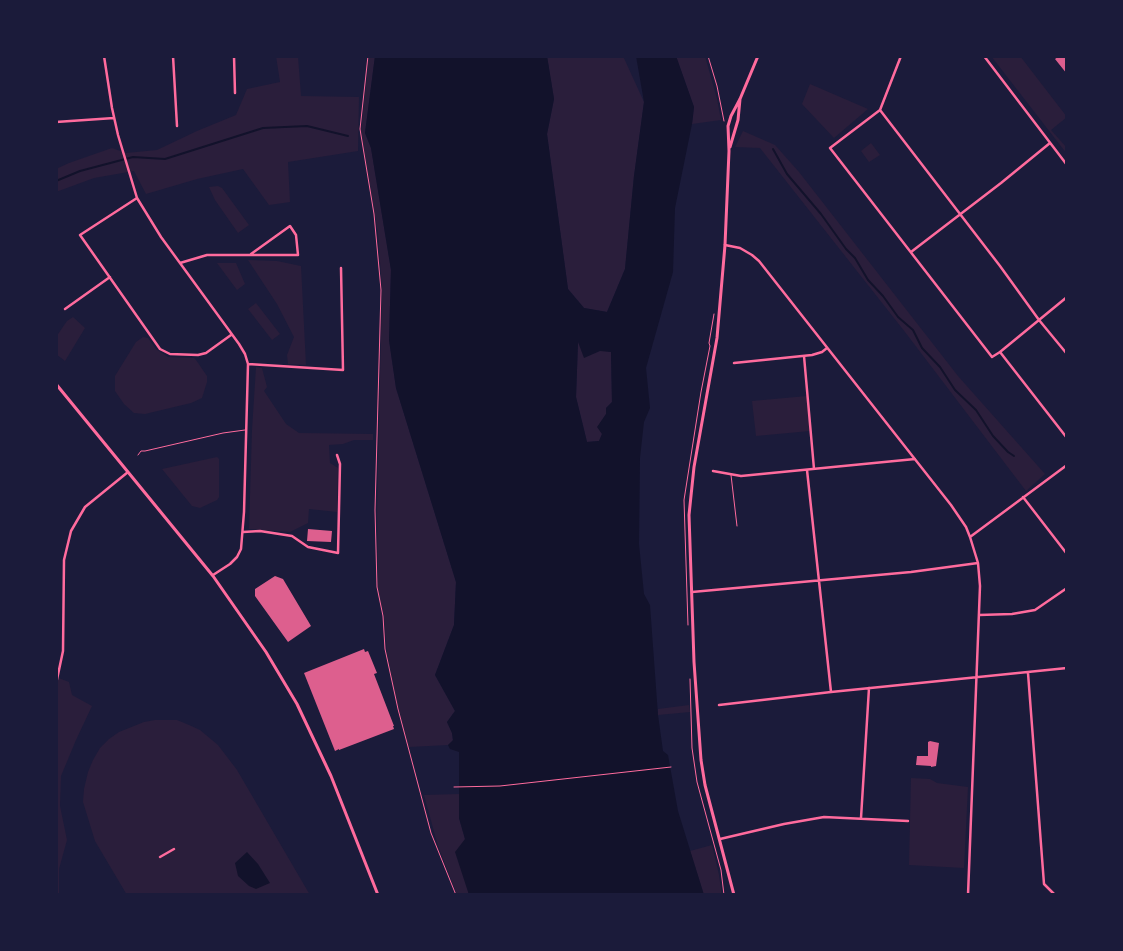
<!DOCTYPE html>
<html>
<head>
<meta charset="utf-8">
<style>
	body { margin:0 }
	#map { position:relative; width:1123px; height:951px; overflow:hidden; background:#1b1b3a; font-family:Bitter,serif }
	canvas { display:block }
	.frame { position:absolute; inset:0; border:58px solid #1b1b3a; pointer-events:none }
</style>
</head>
<body>
<div id="map">
<canvas width="1123" height="951"></canvas>
<div class="frame"></div>
</div>
<script>
const context = document.querySelector('canvas').getContext('2d');
context.lineJoin = 'round';
function paint(path, color) {
  context.fillStyle = color;
  context.fill(path, 'evenodd');
}
function poly(rows) {
  const path = new Path2D();
  for (const r of rows) {
    path.moveTo(r[0], r[1]);
    for (let i = 2; i < r.length; i += 2) path.lineTo(r[i], r[i + 1]);
  }
  return path;
}
function strokePath(path, color, width, dash) {
  context.strokeStyle = color;
  context.lineWidth = width;
  context.lineCap = dash ? 'butt' : 'round';
  context.setLineDash(dash || []);
  context.stroke(path);
}
paint(poly([
	[276,56,298,56,301,96,359,97,358,151,288,162,290,202,269,205,243,169,197,179,146,194,134,171,94,178,56,192,56,169,69,163,112,148,126,153,157,150,197,131,236,115,247,89,280,82],
	[369,56,375,56,365,133,371,148,391,270,389,340,396,388,456,582,454,625,435,675,455,711,447,722,452,733,453,741,448,745,409,747,396,699,387,653,384,616,378,594,377,510,382,290,378,234,361,131],
	[547,56,623,56,644,102,634,176,625,269,607,312,584,308,568,289,547,134,554,99],
	[676,56,705,56,717,99,721,120,692,124,694,107],
	[991,56,1020,56,1067,117,1051,130,1067,148,1067,154],
	[810,84,868,109,834,138,802,104],
	[743,131,775,145,799,172,958,376,1045,474,1026,491,905,332,760,148,735,147],
	[871,143,880,155,869,162,861,151],
	[218,186,222,188,249,225,238,233,215,200,209,187],
	[248,260,277,261,301,266,306,365,288,364,287,355,294,337,277,304],
	[217,263,236,263,245,284,237,290],
	[256,303,280,334,272,340,248,309],
	[73,317,85,328,65,361,56,354,56,337,67,321],
	[143,337,148,338,156,349,168,357,194,358,196,360,207,376,207,382,202,398,191,403,145,414,134,413,124,404,115,391,115,376,136,342],
	[578,341,600,350,611,352,612,402,606,408,606,414,598,427,602,434,599,441,587,442,576,397],
	[256,367,262,368,267,387,264,391,286,424,299,433,373,434,373,440,354,440,343,444,329,445,330,463,338,468,337,512,309,509,308,523,290,532,249,529,252,430],
	[807,396,810,431,756,436,752,401],
	[217,457,219,459,219,497,217,500,200,508,192,506,162,469],
	[56,677,69,682,72,695,92,706,76,740,61,776,60,806,67,840,59,869,59,895,56,895],
	[689,705,690,712,658,715,658,709],
	[155,720,177,720,189,725,200,730,218,745,237,770,310,895,127,895,95,841,83,802,84,789,88,772,93,760,100,748,109,739,119,732,144,722],
	[911,778,930,779,937,783,968,787,964,868,909,865],
	[459,794,459,818,465,839,469,895,457,895,438,846,424,795],
	[712,845,719,875,722,895,704,895,690,851]
]), '#2a1e3b');
paint(poly([
	[375,56,547,56,554,99,547,134,568,289,584,308,607,312,625,269,634,176,644,102,636,56,676,56,694,107,692,124,675,208,673,272,646,368,650,408,644,422,640,458,639,544,644,594,650,605,658,715,663,751,668,755,678,811,704,895,469,895,455,852,465,839,459,818,459,752,450,749,448,745,453,740,452,733,447,722,455,711,435,675,454,625,456,582,396,388,389,340,391,270,371,148,365,133],
	[578,342,584,358,600,351,611,352,612,402,606,408,606,414,597,427,602,434,599,441,587,442,576,397],
	[247,852,258,864,270,883,256,889,249,886,238,876,235,863]
]), '#12122b');
strokePath(poly([
	[773,149,787,174,821,214,846,249,855,258,868,280,883,296,898,317,913,330,922,348,940,367,955,390,976,410,993,436,1008,452,1014,456],
	[56,181,80,171,133,157,165,159,263,128,307,126,348,136]
]), '#12122b', 2);
paint(poly([
	[1059,56,1067,56,1067,74,1055,59],
	[308,529,332,531,331,542,307,541],
	[275,576,283,579,311,626,288,642,255,596,255,589],
	[364,649,365,652,368,651,377,673,374,674,394,726,393,726,394,729,339,750,339,749,335,751,304,673],
	[930,741,939,743,936,766,931,767,931,766,916,765,917,756,928,756,928,742]
]), '#dd5f8e');
strokePath(poly([
	[368,56,360,129,374,214,381,290,375,510,377,587,383,616,385,649,398,709,431,833,456,895],
	[708,56,717,86,724,121],
	[688,625,684,500,701,392,710,346,709,343,714,314],
	[690,679,692,748,697,782,721,870,724,895],
	[454,787,500,786,671,767]
]), '#ff6b9d', 1);
strokePath(poly([
	[138,455,141,451,145,451,223,433,245,430],
	[731,475,737,526]
]), '#ff6b9d', 1);
strokePath(poly([
	[104,56,112,108,118,135,137,198,161,237,239,344,245,354,248,364,244,512,241,549,237,557,230,564,213,575],
	[173,56,177,126],
	[234,56,235,93],
	[901,56,880,110,1000,266,1039,320,1067,354],
	[984,56,1067,165],
	[880,110,830,148,992,357,1000,352,1067,438],
	[56,122,114,118],
	[137,198,80,235,160,349,170,354,198,355,206,353,231,335],
	[725,245,740,248,752,255,759,261,951,505,966,527,970,537,978,563,980,586,968,895],
	[911,252,1001,183,1050,143],
	[180,263,207,255,298,255,296,235,290,226,251,254],
	[65,309,110,277],
	[1000,352,1067,297],
	[804,356,814,469],
	[734,363,812,355,822,352,827,348],
	[248,364,343,370,341,268],
	[807,470,831,692],
	[713,471,741,476,915,459],
	[1023,497,1067,554],
	[243,532,260,531,292,536,308,547,338,553,340,464,337,455],
	[970,537,1067,465],
	[692,592,911,572,978,563],
	[979,615,1012,614,1035,610,1067,588],
	[1028,673,1044,884,1055,895],
	[56,684,63,651,64,560,71,531,85,507,128,472],
	[719,705,831,692,1067,668],
	[861,818,869,688],
	[720,839,784,824,824,817,908,821],
	[160,857,174,849],
	[1066,895,1067,894]
]), '#ff6b9d', 2.5);
strokePath(poly([
	[730,147,738,120,740,99],
	[56,384,213,576,266,652,297,704,331,776,378,895],
	[734,895,705,785,701,760,694,662,689,515,694,467,717,338,725,245,729,151,728,126,731,116,740,99,758,56]
]), '#ff6b9d', 3);
</script>
</body>
</html>
